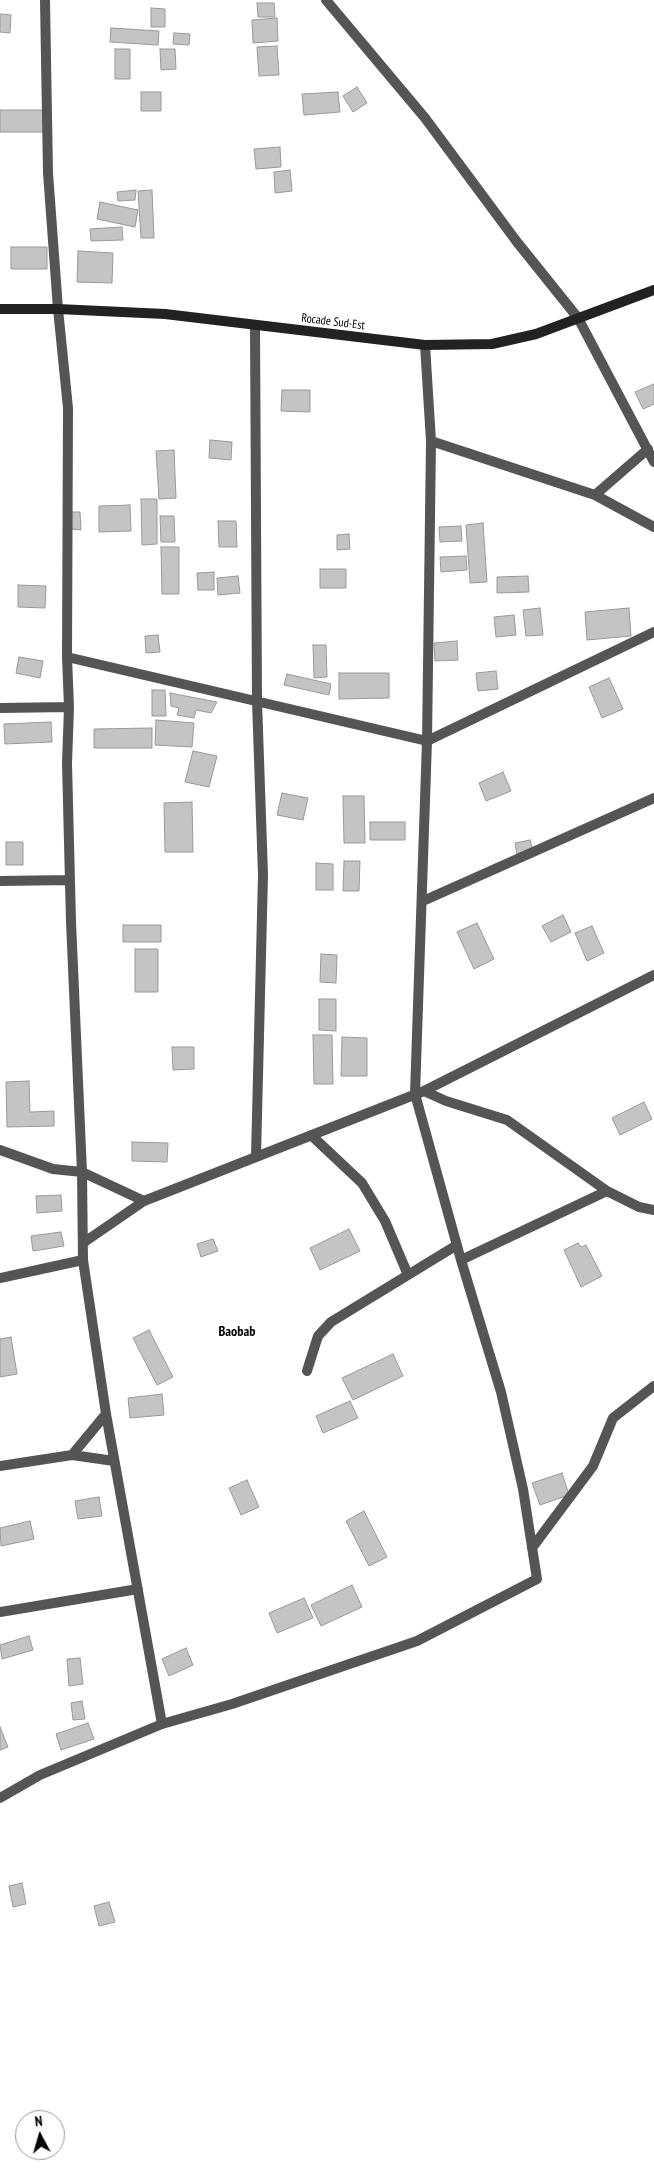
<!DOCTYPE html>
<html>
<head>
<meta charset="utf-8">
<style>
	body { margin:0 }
	#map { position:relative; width:654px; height:2175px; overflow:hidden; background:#fff; font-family:"PT Sans Narrow",sans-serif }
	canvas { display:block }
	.north { position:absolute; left:15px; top:2110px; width:50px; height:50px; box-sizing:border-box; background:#fff; border:1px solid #999; border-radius:50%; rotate:354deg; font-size:14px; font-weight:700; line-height:20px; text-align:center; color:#000 }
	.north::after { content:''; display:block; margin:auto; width:18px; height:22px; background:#000; clip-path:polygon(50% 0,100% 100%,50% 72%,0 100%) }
</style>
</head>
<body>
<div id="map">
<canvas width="654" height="2175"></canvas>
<div class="north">N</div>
</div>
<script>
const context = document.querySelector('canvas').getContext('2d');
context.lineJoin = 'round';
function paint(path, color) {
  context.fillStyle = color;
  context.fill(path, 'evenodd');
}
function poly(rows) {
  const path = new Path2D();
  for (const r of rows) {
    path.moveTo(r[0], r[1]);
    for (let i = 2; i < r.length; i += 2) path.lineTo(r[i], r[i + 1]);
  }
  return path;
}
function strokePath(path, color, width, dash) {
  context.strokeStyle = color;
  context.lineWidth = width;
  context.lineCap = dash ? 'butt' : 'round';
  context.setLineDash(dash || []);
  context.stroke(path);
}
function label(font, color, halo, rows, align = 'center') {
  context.font = font + ' "PT Sans Narrow",sans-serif';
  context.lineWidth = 4;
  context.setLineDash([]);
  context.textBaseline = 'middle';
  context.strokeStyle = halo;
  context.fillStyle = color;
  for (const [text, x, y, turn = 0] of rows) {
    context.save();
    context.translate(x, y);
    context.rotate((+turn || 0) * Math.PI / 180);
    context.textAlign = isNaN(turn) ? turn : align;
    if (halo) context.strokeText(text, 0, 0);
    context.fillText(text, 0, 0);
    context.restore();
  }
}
const building = poly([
	[257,3,274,3,275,17,258,17,257,3],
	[151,8,165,9,165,27,151,27,151,8],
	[0,14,11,15,10,33,0,32,0,14],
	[277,18,278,41,253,43,252,20,277,18],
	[111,28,159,31,158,45,110,42,111,28],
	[174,33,190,34,189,45,173,44,174,33],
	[277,46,279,75,259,76,257,47,277,46],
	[115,49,130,49,130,79,115,79,115,49],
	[160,49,175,49,176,69,161,70,160,49],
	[357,87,367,103,353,112,343,96,357,87],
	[141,92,161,92,161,111,141,111,141,92],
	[338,92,340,112,304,115,302,94,338,92],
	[0,110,45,110,45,132,0,132,0,110],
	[280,147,281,167,256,169,254,149,280,147],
	[290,170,292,191,275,193,274,172,290,170],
	[136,190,135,200,118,201,117,192,136,190],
	[152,190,154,238,141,238,138,191,152,190],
	[100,202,138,210,135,227,97,219,100,202],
	[122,227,123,240,91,241,90,229,122,227],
	[11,247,47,247,47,269,11,269,11,247],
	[78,251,113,253,112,283,77,282,78,251],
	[654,384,654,404,643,409,635,392,654,384],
	[282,390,310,390,310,412,281,411,282,390],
	[210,440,232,442,231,460,209,458,210,440],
	[174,450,176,498,159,499,156,451,174,450],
	[141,499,157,499,157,544,142,545,141,499],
	[130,505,131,531,99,532,99,506,130,505],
	[71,512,80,512,81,530,71,529,71,512],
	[160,516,174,516,175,542,161,542,160,516],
	[218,521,236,521,237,547,219,547,218,521],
	[483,523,487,582,470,583,466,525,483,523],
	[461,526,462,541,440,542,439,527,461,526],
	[349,534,350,549,337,550,337,535,349,534],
	[161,547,179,547,179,594,162,594,161,547],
	[466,556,467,570,441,572,440,557,466,556],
	[320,569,346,569,346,588,320,588,320,569],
	[214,572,214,590,198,590,197,573,214,572],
	[238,576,240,593,218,595,217,578,238,576],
	[528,576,529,592,497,593,497,577,528,576],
	[18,585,46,586,45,608,18,607,18,585],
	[540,608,543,635,526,636,523,610,540,608],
	[629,608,631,636,587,640,585,612,629,608],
	[514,615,516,635,496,637,494,617,514,615],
	[158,635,160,652,146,653,145,636,158,635],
	[457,641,458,660,435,661,434,643,457,641],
	[313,645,326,645,327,677,314,678,313,645],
	[19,657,43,661,40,678,16,673,19,657],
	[496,671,498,689,478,691,476,673,496,671],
	[339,673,389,673,389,698,339,699,339,673],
	[287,674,331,684,329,695,284,685,287,674],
	[609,678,623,709,602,718,589,687,609,678],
	[152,690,165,690,166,716,152,716,152,690],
	[170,693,217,702,211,713,196,710,194,718,177,715,179,708,171,706,170,693],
	[156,720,194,723,192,747,155,745,156,720],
	[51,722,52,742,5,744,4,724,51,722],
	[152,728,152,748,94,748,94,729,152,728],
	[193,751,217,756,209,787,185,782,193,751],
	[503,772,511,791,486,801,479,783,503,772],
	[282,793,308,798,303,820,277,815,282,793],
	[343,796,364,796,365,843,344,843,343,796],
	[192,802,193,852,165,852,164,803,192,802],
	[370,822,405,822,405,840,370,840,370,822],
	[530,840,533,851,517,855,515,843,530,840],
	[6,842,23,842,23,865,6,865,6,842],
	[344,861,360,861,359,891,343,891,344,861],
	[316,863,333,864,333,890,316,890,316,863],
	[563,915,571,932,551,942,542,926,563,915],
	[477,923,494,959,474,969,457,932,477,923],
	[123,925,161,925,161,942,123,942,123,925],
	[592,926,604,953,587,961,575,933,592,926],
	[135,949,158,949,158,992,135,992,135,949],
	[321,954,337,955,336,983,320,982,321,954],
	[319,999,336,999,336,1031,319,1030,319,999],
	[313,1035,332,1035,333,1084,314,1084,313,1035],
	[342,1037,367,1038,367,1076,341,1076,342,1037],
	[172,1047,194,1047,194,1069,173,1070,172,1047],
	[29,1081,30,1112,54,1111,54,1126,7,1127,6,1082,29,1081],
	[644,1102,652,1119,620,1135,612,1118,644,1102],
	[132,1142,168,1143,167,1162,132,1161,132,1142],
	[61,1195,62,1211,37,1213,36,1196,61,1195],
	[349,1229,360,1251,320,1270,310,1248,349,1229],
	[61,1232,64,1246,33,1251,31,1236,61,1232],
	[213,1239,218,1251,201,1257,197,1244,213,1239],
	[578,1243,581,1247,586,1245,602,1276,581,1287,564,1250,578,1243],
	[149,1330,173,1377,157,1385,133,1338,149,1330],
	[11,1337,17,1374,0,1377,0,1339,11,1337],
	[393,1354,403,1376,353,1400,342,1378,393,1354],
	[162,1394,164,1415,130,1418,128,1398,162,1394],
	[350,1401,358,1418,323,1433,316,1416,350,1401],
	[562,1473,569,1495,540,1505,532,1483,562,1473],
	[247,1480,259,1507,241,1515,229,1488,247,1480],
	[99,1497,102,1516,78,1519,75,1501,99,1497],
	[364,1511,387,1557,369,1566,346,1521,364,1511],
	[30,1521,34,1539,1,1546,0,1528,30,1521],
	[352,1585,362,1607,321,1626,311,1605,352,1585],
	[304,1598,313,1618,277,1633,269,1613,304,1598],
	[29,1636,33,1650,2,1659,0,1645,29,1636],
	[186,1648,193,1665,169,1676,162,1659,186,1648],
	[80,1658,83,1684,69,1686,67,1659,80,1658],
	[82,1701,85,1719,73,1720,71,1703,82,1701],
	[88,1723,94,1739,61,1750,56,1734,88,1723],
	[0,1727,8,1747,0,1750,0,1727],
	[22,1883,26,1904,13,1907,9,1886,22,1883],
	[109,1902,115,1922,99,1926,94,1906,109,1902]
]);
paint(building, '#c4c4c4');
strokePath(building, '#999', 1);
strokePath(poly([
	[45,0,48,173,58,309,68,408,67,657,69,707,67,763,71,922,82,1172,83,1260,106,1414,162,1724],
	[326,0,425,118,517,242,578,318,654,462],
	[255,326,257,701,263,875,256,1156],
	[431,441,595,495,654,527],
	[595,495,648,449],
	[67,657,427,741,654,632],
	[0,708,69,707],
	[0,881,70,880],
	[423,901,654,798],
	[424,1091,446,1101,507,1120,607,1191,639,1207,654,1210],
	[311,1135,362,1183,385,1221,408,1275],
	[0,1150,53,1169,82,1172,144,1201],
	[83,1243,144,1201,424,1091,654,975],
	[461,1260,607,1191],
	[0,1278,83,1260],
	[307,1371,318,1336,331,1322,457,1245],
	[72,1455,106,1414],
	[0,1466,72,1455,114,1461],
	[532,1548,593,1466,613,1418,654,1386],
	[0,1612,138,1589],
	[0,1798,40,1775,162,1724,232,1704,417,1641,537,1579,523,1489,501,1392,461,1260,415,1094,427,741,431,441,425,345]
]), '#555', 10);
strokePath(poly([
	[0,309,58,309,165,314,425,345,492,344,536,334,654,290]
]), '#222', 10);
label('12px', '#000', '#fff', [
	["Rocade Sud-Est",333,322,7]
]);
label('bold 14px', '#000', '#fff', [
	["Baobab",237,1332]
]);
</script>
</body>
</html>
